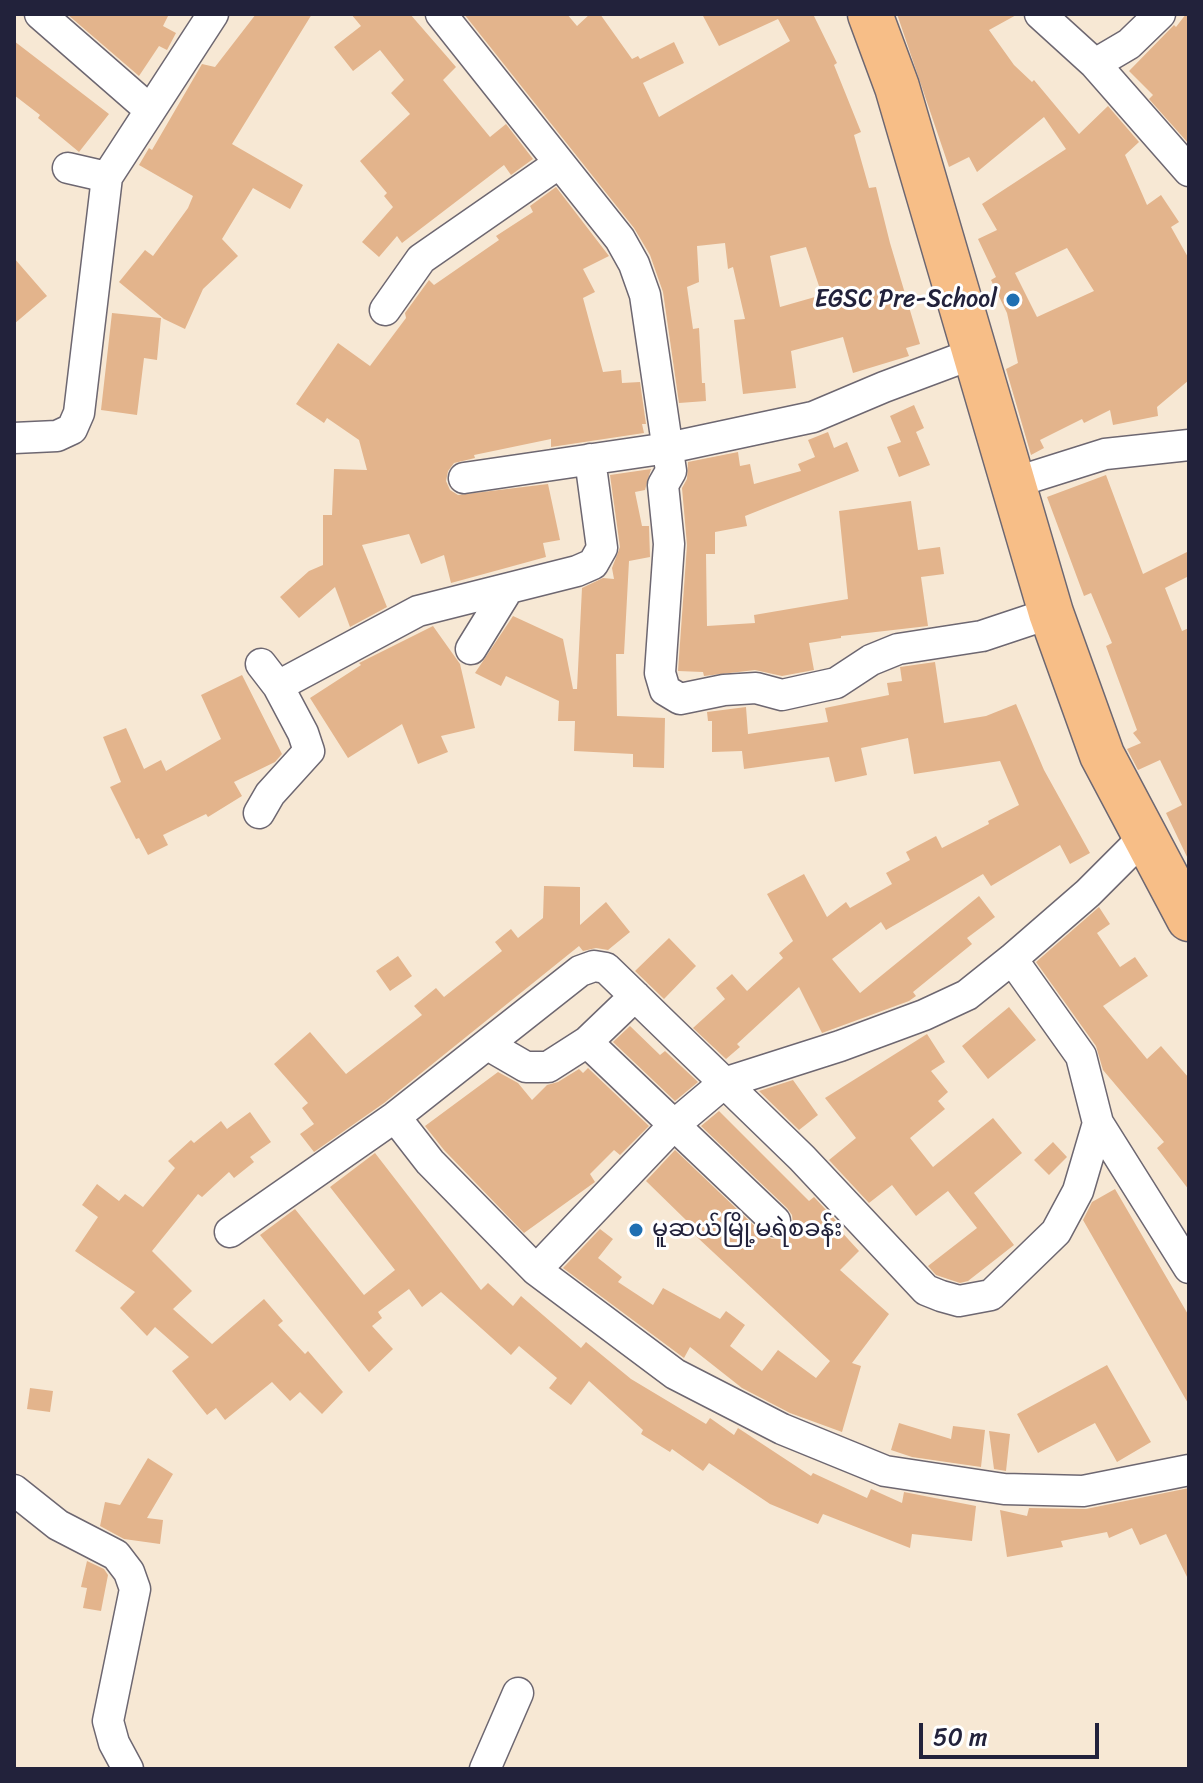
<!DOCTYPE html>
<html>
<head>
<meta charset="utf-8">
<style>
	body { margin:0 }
	#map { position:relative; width:1203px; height:1783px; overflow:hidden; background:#f7e8d4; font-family:Sriracha,sans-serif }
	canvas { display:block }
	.frame { position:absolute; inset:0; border:16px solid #22223b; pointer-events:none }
	.scale { position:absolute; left:919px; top:1723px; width:180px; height:36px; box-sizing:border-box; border:4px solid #22223b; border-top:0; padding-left:10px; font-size:24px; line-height:28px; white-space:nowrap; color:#22223b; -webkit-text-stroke:6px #fff; paint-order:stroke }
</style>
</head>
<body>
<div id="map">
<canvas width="1203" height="1783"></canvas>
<div class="frame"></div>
<div class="scale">50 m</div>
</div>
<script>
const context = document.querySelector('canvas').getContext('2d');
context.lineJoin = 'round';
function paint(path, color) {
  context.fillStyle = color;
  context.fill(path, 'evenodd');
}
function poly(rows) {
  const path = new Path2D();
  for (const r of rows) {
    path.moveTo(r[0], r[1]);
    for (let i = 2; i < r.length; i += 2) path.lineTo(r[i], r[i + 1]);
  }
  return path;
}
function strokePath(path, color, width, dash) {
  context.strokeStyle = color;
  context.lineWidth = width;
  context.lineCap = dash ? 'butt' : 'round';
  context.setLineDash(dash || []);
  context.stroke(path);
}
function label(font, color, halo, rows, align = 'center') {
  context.font = font + ' Sriracha,"Noto Sans Myanmar",sans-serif';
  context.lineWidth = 6;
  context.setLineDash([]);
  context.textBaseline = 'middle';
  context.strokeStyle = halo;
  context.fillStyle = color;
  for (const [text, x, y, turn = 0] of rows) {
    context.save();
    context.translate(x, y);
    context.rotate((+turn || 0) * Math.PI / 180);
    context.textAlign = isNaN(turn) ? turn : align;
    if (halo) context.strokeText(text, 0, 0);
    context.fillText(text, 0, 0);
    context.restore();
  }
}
paint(poly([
	[67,14,169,14,163,26,176,33,167,50,159,46,139,76],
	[256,14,312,14,232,144,303,185,290,209,253,188,222,239,238,256,203,289,185,329,164,319,119,282,145,250,153,256,188,208,193,196,139,165,149,148,152,150,202,64,215,67],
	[351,14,410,14,456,67,443,80,490,137,506,124,533,159,511,175,504,165,402,243,397,236,379,257,362,242,393,207,384,196,387,193,360,161,410,114,391,93,404,80,380,50,353,71,334,47,361,26],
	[464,14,567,14,577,26,590,14,600,14,632,59,638,56,640,59,674,42,684,63,643,83,659,117,790,41,778,19,719,46,702,14,813,14,837,63,834,65,861,132,854,135,869,188,876,187,890,243,920,344,906,348,909,356,853,373,843,337,791,351,796,388,743,394,734,320,745,319,733,267,728,269,725,243,697,246,699,282,687,287,693,329,699,328,702,383,705,383,706,401,679,403,663,292,650,255,634,228],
	[806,247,822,295,780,307,770,256],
	[897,14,1018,14,989,30,1014,65,1032,82,1034,80,1079,134,1108,106,1139,142,1125,155,1147,205,1161,195,1179,222,1171,227,1189,259,1189,380,1157,407,1158,416,1113,425,1110,410,1084,423,1082,419,1040,440,1044,448,1031,455,1006,369,1018,363,1007,313,991,280,996,277,978,239,997,230,982,204,1066,149,1044,117,977,172,969,157,949,167],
	[1067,248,1094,291,1037,317,1015,273],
	[1186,14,1189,14,1189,144,1149,99,1153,95,1129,71,1174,25,1176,27],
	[14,41,109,114,79,152,38,118,40,115,14,95],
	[556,187,609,256,583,269,595,292,583,298,603,372,621,370,622,383,640,382,646,424,642,424,644,433,551,447,551,439,474,455,475,458,454,463,448,471,446,481,450,490,458,495,548,484,560,540,543,543,546,557,451,583,444,555,421,564,409,534,362,545,387,607,350,627,335,587,299,618,280,597,309,571,323,565,323,515,332,515,334,469,367,470,359,440,327,418,324,423,296,404,338,343,370,366,406,318,405,313,429,280,434,285,499,240,496,236,533,212,530,206],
	[14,258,47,296,14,324],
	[112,313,161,318,157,360,144,358,137,415,101,410],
	[914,405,924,428,916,432,930,465,899,477,887,447,901,442,890,416],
	[828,432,834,448,847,442,859,471,745,516,747,526,715,532,715,554,706,554,707,626,755,623,754,615,848,599,839,511,911,501,918,550,940,547,944,574,921,577,928,626,841,636,841,638,809,643,814,670,782,676,755,670,704,676,703,672,678,671,687,545,682,488,687,479,688,462,738,452,740,466,750,464,754,484,801,471,798,464,815,457,808,440],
	[651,469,645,490,635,492,642,526,649,526,650,557,629,561,624,654,616,654,617,716,665,718,664,768,633,767,633,754,574,751,575,721,558,721,559,701,506,676,501,686,475,673,513,616,563,639,573,689,577,689,582,588,603,578,614,579,612,568,620,547,610,475],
	[1106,475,1143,574,1189,551,1189,576,1165,588,1182,631,1189,628,1189,861,1166,813,1182,805,1160,760,1138,770,1127,749,1141,743,1133,733,1137,730,1106,646,1112,643,1091,593,1084,596,1047,497],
	[433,626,460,664,475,728,441,736,448,752,418,764,402,724,348,758,310,698,361,665,359,663],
	[935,662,944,723,986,716,1016,704,1044,770,1090,853,1070,864,1060,845,991,886,983,874,886,930,881,922,832,959,860,993,979,896,995,917,967,938,972,944,913,992,916,996,909,1001,822,1033,799,987,737,1044,740,1047,726,1059,693,1028,725,999,716,988,732,974,747,991,783,958,779,953,793,941,767,894,804,874,827,917,846,902,850,908,892,884,886,873,910,860,906,852,936,836,942,848,989,824,988,821,1019,805,1000,761,914,774,908,738,861,748,867,775,835,782,829,757,744,769,742,751,712,752,712,721,708,721,707,712,746,707,748,734,828,722,825,708,889,695,887,683,902,681,900,667],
	[242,675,282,754,275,762,234,782,242,796,208,817,206,814,163,835,168,845,148,855,139,838,136,839,110,787,121,782,103,737,126,728,144,769,161,760,166,771,221,739,201,695],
	[544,886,580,887,580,925,606,902,630,932,608,950,596,948,583,951,579,946,384,1103,314,1152,300,1134,314,1124,302,1108,308,1103,274,1064,310,1032,346,1074,422,1015,414,1006,436,988,444,997,502,951,495,942,511,929,518,938,543,918],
	[1099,907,1110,924,1097,933,1120,967,1135,957,1148,976,1103,1006,1147,1059,1161,1046,1189,1078,1189,1190,1157,1148,1164,1142,1103,1070,1096,1046,1036,962],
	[669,938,696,966,664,999,635,971],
	[398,956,412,976,390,991,376,971],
	[1009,1007,1036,1040,988,1079,962,1046],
	[630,1026,660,1055,665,1051,698,1082,675,1101,613,1042],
	[927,1034,945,1062,931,1071,948,1092,938,1101,945,1109,910,1138,933,1167,993,1118,1022,1153,974,1193,1014,1245,968,1281,960,1283,936,1275,928,1266,977,1228,948,1191,916,1216,892,1185,869,1203,829,1160,856,1138,825,1098],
	[588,1068,649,1126,620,1155,614,1150,590,1174,595,1182,524,1233,444,1150,425,1126,498,1072,518,1083,532,1100,547,1085,558,1082,579,1069,583,1073],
	[793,1080,818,1115,799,1130,759,1091],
	[719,1111,809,1201,814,1197,841,1226,838,1228,859,1251,840,1270,889,1314,852,1363,861,1366,842,1432,790,1413,742,1388,690,1347,684,1358,563,1268,600,1229,613,1239,598,1258,622,1277,618,1282,653,1305,663,1288,720,1319,726,1311,745,1325,730,1346,762,1371,778,1350,816,1378,830,1361,684,1225,687,1221,646,1181,675,1150,763,1234,772,1239,781,1238,787,1234,793,1224,792,1215,787,1208,701,1126],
	[250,1112,271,1142,250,1157,254,1162,234,1178,229,1172,202,1197,198,1194,152,1251,192,1291,173,1309,212,1344,264,1299,283,1321,278,1325,305,1354,308,1351,343,1392,322,1414,300,1392,290,1401,272,1382,225,1420,216,1408,207,1415,172,1371,189,1357,155,1327,147,1336,120,1308,135,1292,75,1251,98,1217,82,1205,97,1184,119,1201,125,1194,143,1207,175,1168,168,1161,191,1140,194,1143,221,1121,227,1129],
	[1053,1142,1067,1157,1049,1175,1034,1160],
	[375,1153,481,1290,488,1283,513,1306,521,1296,581,1348,586,1342,631,1379,706,1424,710,1418,734,1435,738,1428,811,1476,813,1473,867,1498,871,1489,902,1503,904,1492,976,1506,972,1541,912,1534,910,1548,823,1514,818,1524,770,1504,709,1463,703,1471,672,1449,670,1452,641,1434,643,1430,589,1381,571,1405,549,1388,557,1378,519,1346,511,1355,441,1292,422,1307,409,1289,378,1312,382,1318,372,1326,393,1349,369,1372,260,1235,295,1209,364,1295,395,1270,330,1187],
	[1115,1189,1189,1316,1189,1405,1083,1220,1092,1202],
	[1107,1365,1151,1442,1117,1462,1095,1423,1038,1453,1017,1414],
	[30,1388,53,1391,50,1412,27,1409],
	[899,1423,951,1439,953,1426,985,1430,981,1467,912,1457,891,1450],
	[989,1431,1010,1434,1006,1471,994,1469],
	[148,1458,173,1474,147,1518,163,1520,160,1544,124,1539,100,1526,105,1502,120,1505],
	[1189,1488,1189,1581,1166,1534,1140,1545,1132,1528,1109,1538,1107,1532,1061,1541,1063,1547,1007,1557,1000,1510,1027,1516,1029,1508,1086,1509],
	[87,1561,104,1569,108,1575,101,1611,83,1608,87,1588,81,1587]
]), '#e3b48c');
const minor = poly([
	[40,14,150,110],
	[441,14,620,239,634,264,645,295,671,471,663,485,669,544,660,673,665,690,680,699,724,690,756,688,782,695,836,683,871,660,898,649,982,636,1051,613],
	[1040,14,1095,64,1189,171],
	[1095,64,1129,44,1160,14],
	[68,168,107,177,213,14],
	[385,310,421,259,558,164],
	[14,438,57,436,72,429,79,413,107,177],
	[464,478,668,448,813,417,884,387,975,353],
	[1013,483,1105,454,1189,445],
	[471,649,508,589],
	[278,686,418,611,577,571,593,564,602,548,590,459],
	[259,813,270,794,309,751,303,733,278,686,261,664],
	[1012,959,1081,1056,1098,1123,1189,1268],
	[587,1042,775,1221],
	[488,1045,526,1067,548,1067,587,1042,635,996],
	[395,1117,430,1162,536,1270,675,1374,782,1429,885,1471,1004,1489,1083,1491,1189,1470],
	[230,1232,395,1117,580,971,594,966,606,968,802,1158,926,1290,941,1296,959,1301,991,1295,1056,1232,1078,1191,1098,1123],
	[536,1270,673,1126,724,1083,840,1046,924,1015,967,995,1012,959,1088,893,1145,836],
	[14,1490,58,1525,116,1555,129,1572,135,1589,108,1721,114,1743,128,1769],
	[485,1769,518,1693]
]);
const highway = poly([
	[870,14,897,87,1051,613,1102,755,1189,919]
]);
strokePath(minor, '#6d6771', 33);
strokePath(highway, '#6d6771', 47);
strokePath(minor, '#fff', 30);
strokePath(highway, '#f7be87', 44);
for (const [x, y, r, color] of [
	[1013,300,8,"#1f6fb2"],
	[636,1230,8,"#1f6fb2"]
]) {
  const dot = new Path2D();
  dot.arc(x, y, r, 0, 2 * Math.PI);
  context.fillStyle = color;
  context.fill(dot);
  strokePath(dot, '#fff', 3);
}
label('24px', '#22223b', '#fff', [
	["EGSC Pre-School",997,300],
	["မူဆယ်မြို့မရဲစခန်း",652,1230,"left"]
], 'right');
</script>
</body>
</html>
